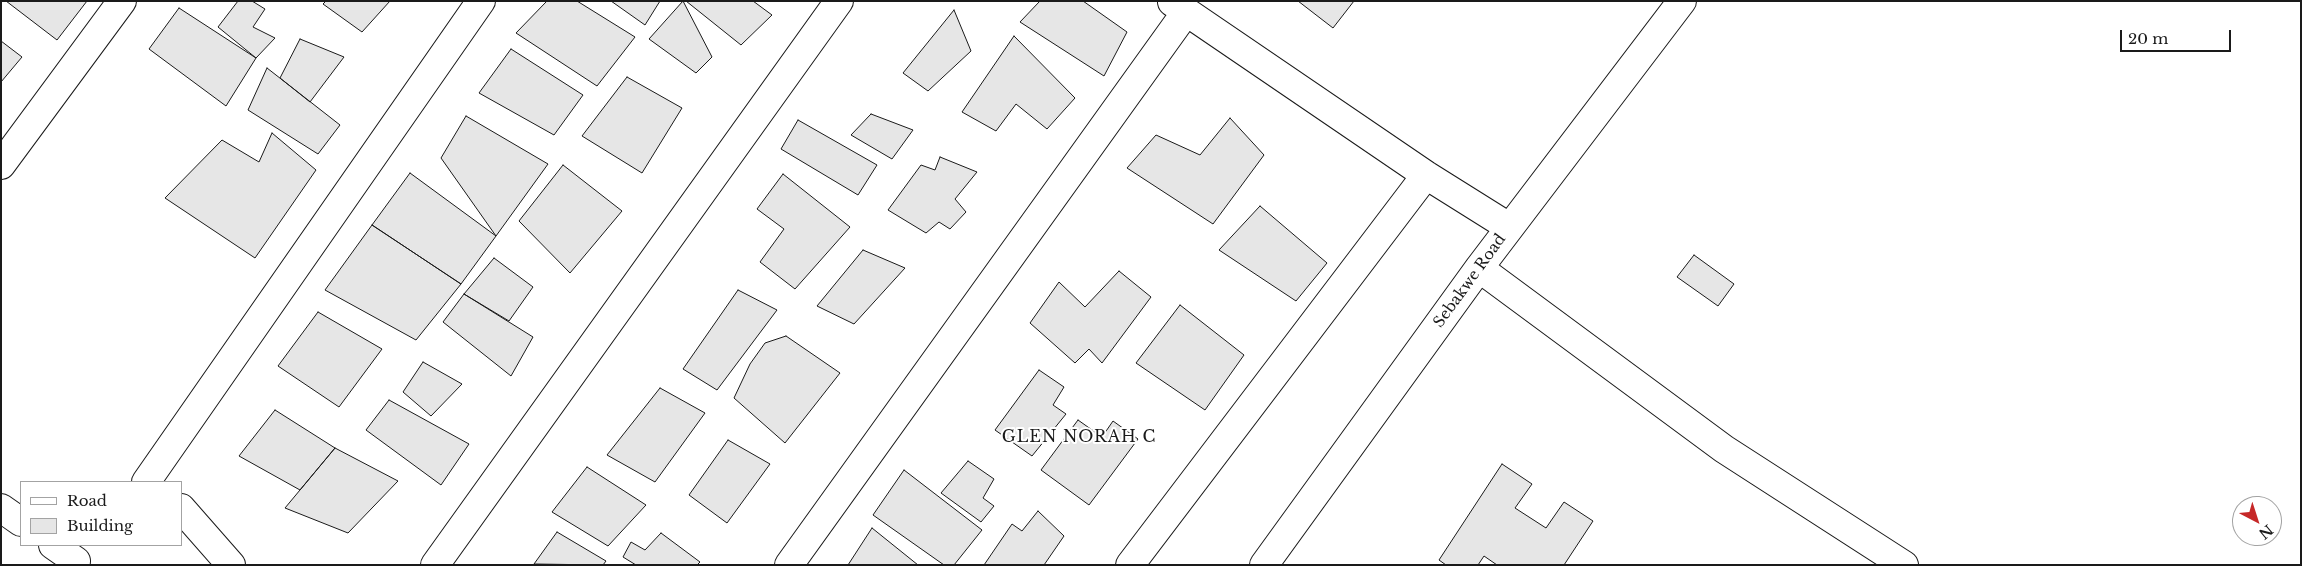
<!DOCTYPE html>
<html>
<head>
<meta charset="utf-8">
<style>
	body { margin:0 }
	#map { position:relative; width:2302px; height:566px; overflow:hidden; background:#fff; font-family:"Libre Baskerville",serif }
	canvas { display:block }
	.frame { position:absolute; inset:0; border:2px solid #1a1a1a; pointer-events:none }
	.legend { position:absolute; left:20px; top:481px; width:162px; height:65px; box-sizing:border-box; background:#fff; border:1px solid #a3a3a3; margin:0; padding:6px 9px; list-style:none; font-size:15px; color:#1a1a1a }
	.legend li { display:flex; align-items:center; gap:10px; height:25px }
	.legend b { width:25px; border:1px solid #a3a3a3 }
	.north { position:absolute; left:2232px; top:496px; width:50px; height:50px; box-sizing:border-box; background:#fff; border:1px solid #a3a3a3; border-radius:50%; rotate:140deg; font-size:14px; font-weight:700; line-height:20px; text-align:center; color:#1a1a1a }
	.north::after { content:''; display:block; margin:auto; width:18px; height:22px; background:#c62828; clip-path:polygon(50% 0,100% 100%,50% 72%,0 100%) }
	.scale { position:absolute; left:2120px; top:30px; width:111px; height:22px; box-sizing:border-box; border:2px solid #1a1a1a; border-top:0; padding-left:6px; font-size:15px; line-height:18px; white-space:nowrap; color:#1a1a1a; -webkit-text-stroke:4px #fff; paint-order:stroke }
</style>
</head>
<body>
<div id="map">
<canvas width="2302" height="566"></canvas>
<div class="frame"></div>
<ul class="legend">
<li><b style="height:6px;background:#fff"></b>Road</li>
<li><b style="height:14px;background:#e6e6e6"></b>Building</li>
</ul>
<div class="north">N</div>
<div class="scale">20 m</div>
</div>
<script>
const context = document.querySelector('canvas').getContext('2d');
context.lineJoin = 'round';
function paint(path, color) {
  context.fillStyle = color;
  context.fill(path, 'evenodd');
}
function poly(rows) {
  const path = new Path2D();
  for (const r of rows) {
    path.moveTo(r[0], r[1]);
    for (let i = 2; i < r.length; i += 2) path.lineTo(r[i], r[i + 1]);
  }
  return path;
}
function strokePath(path, color, width, dash) {
  context.strokeStyle = color;
  context.lineWidth = width;
  context.lineCap = dash ? 'butt' : 'round';
  context.setLineDash(dash || []);
  context.stroke(path);
}
function label(font, color, halo, rows, align = 'center') {
  context.font = font + ' "Libre Baskerville",serif';
  context.lineWidth = 4;
  context.setLineDash([]);
  context.textBaseline = 'middle';
  context.strokeStyle = halo;
  context.fillStyle = color;
  for (const [text, x, y, turn = 0] of rows) {
    context.save();
    context.translate(x, y);
    context.rotate((+turn || 0) * Math.PI / 180);
    context.textAlign = isNaN(turn) ? turn : align;
    if (halo) context.strokeText(text, 0, 0);
    context.fillText(text, 0, 0);
    context.restore();
  }
}
const building = poly([
	[6,1,87,1,57,40,6,1],
	[238,1,252,1,265,9,253,27,275,38,256,58,218,27,238,1],
	[326,1,390,1,362,32,323,4,326,1],
	[547,1,577,1,635,37,597,86,516,33,547,1],
	[611,1,660,1,645,25,611,1],
	[683,1,712,57,696,73,649,39,683,1],
	[686,1,753,1,772,15,741,45,686,1],
	[1040,1,1083,1,1127,32,1104,76,1020,22,1040,1],
	[1298,1,1354,1,1333,28,1298,1],
	[179,8,256,58,226,106,149,49,179,8],
	[954,10,971,51,928,91,903,73,954,10],
	[1014,36,1075,98,1047,129,1016,104,996,131,962,112,1014,36],
	[300,39,344,57,310,102,280,78,300,39],
	[1,41,22,57,1,82,1,41],
	[511,49,583,95,554,135,479,93,511,49],
	[267,68,340,125,318,154,248,110,267,68],
	[627,77,682,108,642,173,582,136,627,77],
	[871,114,913,130,892,159,851,135,871,114],
	[466,116,548,164,496,236,441,158,466,116],
	[1230,118,1264,155,1213,224,1127,168,1156,135,1200,155,1230,118],
	[798,120,877,165,858,195,781,149,798,120],
	[272,133,316,170,255,258,165,198,222,140,259,162,272,133],
	[940,157,977,172,955,199,966,212,950,229,939,222,926,233,888,210,921,165,935,170,940,157],
	[563,165,622,211,570,273,519,221,563,165],
	[410,173,496,236,461,284,372,225,410,173],
	[783,174,850,227,795,289,760,262,784,229,757,209,783,174],
	[1260,206,1327,263,1296,301,1219,250,1260,206],
	[372,225,461,284,416,340,325,290,372,225],
	[863,250,905,268,854,324,817,306,863,250],
	[1694,255,1734,284,1718,306,1677,277,1694,255],
	[494,258,533,287,509,321,464,294,494,258],
	[1119,271,1151,297,1102,363,1089,349,1075,363,1030,323,1059,282,1085,307,1119,271],
	[738,290,777,310,717,390,683,369,738,290],
	[464,294,533,337,511,376,443,322,464,294],
	[1180,305,1244,355,1205,410,1136,363,1180,305],
	[318,312,382,349,339,407,278,366,318,312],
	[786,336,840,373,785,443,734,398,750,364,765,343,786,336],
	[423,362,462,384,431,416,403,392,423,362],
	[1039,370,1064,387,1053,405,1066,414,1032,456,995,430,1039,370],
	[660,388,705,413,655,482,607,455,660,388],
	[389,400,469,444,441,485,366,430,389,400],
	[275,410,335,448,300,490,239,456,275,410],
	[1078,420,1102,437,1113,421,1138,439,1089,505,1041,470,1078,420],
	[728,440,770,464,727,523,689,495,728,440],
	[335,448,398,481,348,533,285,508,335,448],
	[968,461,994,479,983,498,994,506,981,522,941,493,968,461],
	[1502,464,1532,484,1515,508,1546,528,1564,502,1593,521,1564,565,1497,565,1484,556,1478,565,1446,565,1439,560,1502,464],
	[587,467,646,505,608,546,552,512,587,467],
	[904,470,982,530,954,565,944,565,873,515,904,470],
	[1038,511,1064,536,1044,565,984,565,1012,524,1022,531,1038,511],
	[872,528,918,565,848,565,872,528],
	[557,532,606,561,603,565,534,564,557,532],
	[661,533,700,562,697,565,636,565,623,557,631,542,645,550,661,533]
]);
paint(building, '#e6e6e6');
strokePath(building, '#1a1a1a', 1);
const minor = poly([
	[1172,2,1426,175,1509,227],
	[1,165,122,1],
	[1479,268,1724,449,1904,565],
	[146,482,481,1],
	[1,508,21,522],
	[181,508,231,565],
	[53,545,76,561],
	[435,565,839,1],
	[789,565,1186,12],
	[1130,565,1426,175],
	[1264,565,1479,268,1682,1]
]);
strokePath(minor, '#1a1a1a', 30);
strokePath(minor, '#fff', 28);
label('15px', '#1a1a1a', '#fff', [
	["Sebakwe Road",1470,281,-54]
]);
context.letterSpacing = '1px';
label('16px', '#1a1a1a', '#fff', [
	["GLEN NORAH C",1079,437]
]);
context.letterSpacing = '0px';
</script>
</body>
</html>
